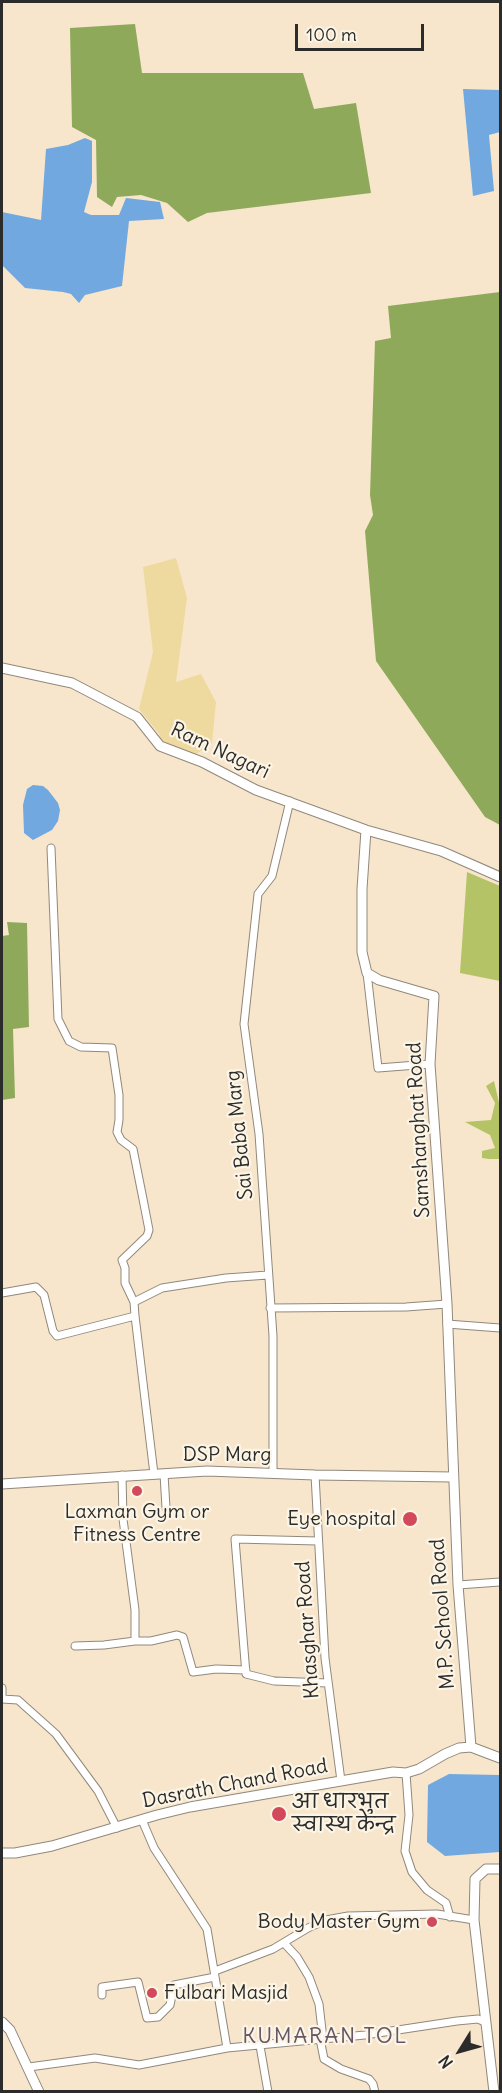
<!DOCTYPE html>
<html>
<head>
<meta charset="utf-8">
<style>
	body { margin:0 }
	#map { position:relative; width:502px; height:2093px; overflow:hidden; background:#f7e6cc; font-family:Delius,sans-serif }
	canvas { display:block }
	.frame { position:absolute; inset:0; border:3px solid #2b2b2b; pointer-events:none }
	.north { position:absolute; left:430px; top:2021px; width:60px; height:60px; -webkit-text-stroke:4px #fcf5e5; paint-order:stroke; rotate:233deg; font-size:16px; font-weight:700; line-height:24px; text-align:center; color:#2b2b2b }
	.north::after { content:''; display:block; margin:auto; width:21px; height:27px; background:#2b2b2b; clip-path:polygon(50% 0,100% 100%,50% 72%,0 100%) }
	.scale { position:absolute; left:295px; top:24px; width:129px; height:27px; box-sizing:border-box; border:3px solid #2b2b2b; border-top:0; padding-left:8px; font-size:18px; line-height:21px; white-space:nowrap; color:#2b2b2b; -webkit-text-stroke:4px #fcf5e5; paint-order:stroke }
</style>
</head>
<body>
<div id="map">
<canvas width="502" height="2093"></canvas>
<div class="frame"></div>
<div class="north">N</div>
<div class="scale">100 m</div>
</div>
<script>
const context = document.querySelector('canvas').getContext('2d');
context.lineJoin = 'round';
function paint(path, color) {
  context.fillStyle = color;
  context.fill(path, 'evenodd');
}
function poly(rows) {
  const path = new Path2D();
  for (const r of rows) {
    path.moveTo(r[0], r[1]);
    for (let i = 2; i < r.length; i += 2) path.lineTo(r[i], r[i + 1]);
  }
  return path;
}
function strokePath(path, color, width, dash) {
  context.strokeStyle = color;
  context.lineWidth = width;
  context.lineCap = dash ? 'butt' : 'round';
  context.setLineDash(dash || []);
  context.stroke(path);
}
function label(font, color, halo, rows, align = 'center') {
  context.font = font + ' Delius,"Playpen Sans Deva",sans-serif';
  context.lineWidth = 4.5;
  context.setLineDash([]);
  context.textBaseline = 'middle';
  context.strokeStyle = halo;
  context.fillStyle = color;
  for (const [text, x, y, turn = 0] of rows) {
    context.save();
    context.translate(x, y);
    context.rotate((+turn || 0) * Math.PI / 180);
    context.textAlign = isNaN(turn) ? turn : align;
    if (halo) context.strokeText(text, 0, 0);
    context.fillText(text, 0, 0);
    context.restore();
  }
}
paint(poly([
	[467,872,500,886,500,981,460,973],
	[494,1081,500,1107,500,1159,489,1159,482,1158,482,1151,495,1148,490,1135,465,1122,491,1120,495,1103,486,1086]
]), '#b4c366');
paint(poly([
	[135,24,142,73,303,73,314,109,356,103,371,193,207,213,188,222,167,203,141,195,117,197,112,207,97,197,96,140,72,127,70,28],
	[500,292,500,825,485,817,376,661,365,531,373,515,370,495,375,341,391,338,388,306],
	[7,922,27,923,29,1027,13,1029,15,1098,2,1100,2,936,9,935]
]), '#8fa95b');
paint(poly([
	[176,558,187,598,176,682,201,674,216,702,212,743,195,755,155,740,160,735,139,709,153,652,143,567]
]), '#eeda9e');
paint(poly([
	[463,89,500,90,500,132,489,135,494,191,473,196],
	[85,138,92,141,92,182,84,212,91,215,119,215,126,198,160,202,164,219,129,221,122,286,85,295,79,303,71,294,63,292,25,288,2,265,2,212,41,220,46,149,68,145],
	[33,785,43,786,48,790,58,803,60,810,58,821,52,830,33,840,24,833,23,805,27,789],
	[449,1774,500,1775,500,1852,445,1856,427,1842,428,1785]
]), '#71a8df');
const street = poly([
	[51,848,58,1019,69,1041,81,1047,112,1048,119,1095,119,1120,117,1132,121,1140,133,1149,143,1199,149,1230,147,1236,122,1260,125,1268,125,1283,134,1302],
	[367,973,378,1068,430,1064],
	[2,1293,36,1287,44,1295,53,1331,57,1336,135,1316,154,1474],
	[270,1308,406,1307,447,1304],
	[135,1316,134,1302,162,1288,226,1278,268,1275],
	[447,1324,500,1328],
	[273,1473,273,1336,259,1134,244,1024,258,894,272,876,290,801],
	[164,1474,166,1508],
	[315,1475,325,1658,341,1781],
	[318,1541,235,1539,246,1674,274,1681,328,1683],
	[458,1585,500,1582],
	[135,1641,151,1641,177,1635,183,1637,193,1672,216,1669,246,1670],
	[75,1646,104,1645,135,1641,135,1610,123,1519,122,1475],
	[2,1688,2,1699,18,1700,56,1734,98,1791,117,1828],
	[406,1773,409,1815,405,1851,412,1872,427,1890,446,1903,450,1917],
	[142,1820,154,1848,207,1929,227,2048],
	[284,1943,297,1957,309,1977,319,2004,323,2039],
	[215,1971,273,1949,308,1928,326,1920,348,1916,437,1914,474,1920],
	[102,1995,102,1987,138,1982,147,2018,158,2017,170,2005,174,1985,215,1977],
	[320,2039,324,2059,341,2069,369,2079,373,2084,375,2092],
	[260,2046,268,2092],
	[29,2067,95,2058,139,2065,227,2048,365,2035,457,2021,478,2019,485,2022]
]);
const secondary = poly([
	[2,668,72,683,137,717,160,746,202,762,256,790,366,830,441,851,500,877],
	[366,830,362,889,362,952,367,973,379,980,434,996,430,1064,447,1304,458,1585,471,1747],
	[2,1484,207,1471,315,1475,453,1477],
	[2,1853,15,1853,52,1846,157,1815,190,1807,393,1772,406,1773,419,1769,445,1754,459,1748,471,1747,500,1758],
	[2,2022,10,2030,39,2092],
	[494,2092,474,1920,475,1879,486,1869,500,1869]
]);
strokePath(street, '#91887c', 9);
strokePath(secondary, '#91887c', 11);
strokePath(street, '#fff', 7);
strokePath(secondary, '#fff', 9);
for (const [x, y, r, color] of [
	[137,1491,6,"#d1495b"],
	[410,1519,8,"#d1495b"],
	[279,1814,8,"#d1495b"],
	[432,1922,6,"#d1495b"],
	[152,1993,6,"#d1495b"]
]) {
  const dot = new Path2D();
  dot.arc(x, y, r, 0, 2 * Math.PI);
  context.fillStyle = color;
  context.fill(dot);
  strokePath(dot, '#fcf5e5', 2);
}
label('20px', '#2b2b2b', '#fcf5e5', [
	["Ram Nagari",220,751,25],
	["Samshanghat Road",419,1130,-93],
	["Sai Baba Marg",240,1135,-96],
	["DSP Marg",227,1455],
	["M.P. School Road",443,1614,-94],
	["Khasghar Road",308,1630,-94],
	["Dasrath Chand Road",235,1784,-11]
]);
label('20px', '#2b2b2b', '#fcf5e5', [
	["Laxman Gym or",137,1512,"center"],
	["Fitness Centre",137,1535,"center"],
	["Eye hospital",396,1519],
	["आ धारभुत",292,1802,"left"],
	["स्वास्थ केन्द्र",292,1825,"left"],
	["Body Master Gym",420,1922],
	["Fulbari Masjid",164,1993,"left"]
], 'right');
context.letterSpacing = '1.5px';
label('22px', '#675666', '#fcf5e5', [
	["KUMARAN TOL",325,2037]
]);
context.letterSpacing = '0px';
</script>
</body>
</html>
